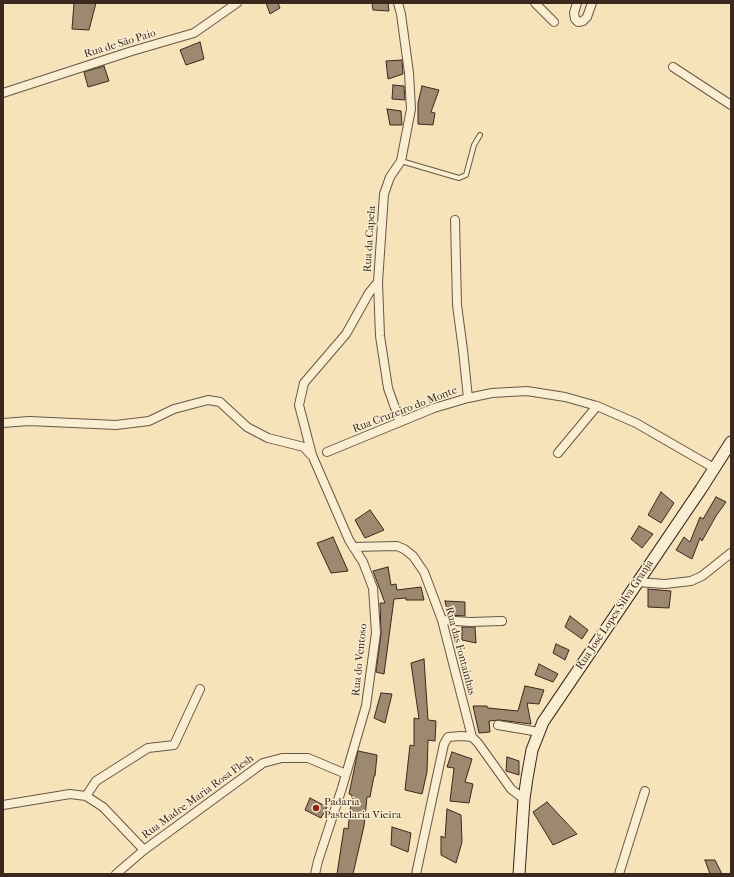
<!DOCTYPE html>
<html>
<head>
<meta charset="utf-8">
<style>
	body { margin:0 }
	#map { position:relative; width:734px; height:877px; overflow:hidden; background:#f6e3b9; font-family:"IM FELL French Canon",serif }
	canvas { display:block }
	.frame { position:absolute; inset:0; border:4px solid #3a281f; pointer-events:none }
</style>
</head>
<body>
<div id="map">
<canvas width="734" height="877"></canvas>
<div class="frame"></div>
</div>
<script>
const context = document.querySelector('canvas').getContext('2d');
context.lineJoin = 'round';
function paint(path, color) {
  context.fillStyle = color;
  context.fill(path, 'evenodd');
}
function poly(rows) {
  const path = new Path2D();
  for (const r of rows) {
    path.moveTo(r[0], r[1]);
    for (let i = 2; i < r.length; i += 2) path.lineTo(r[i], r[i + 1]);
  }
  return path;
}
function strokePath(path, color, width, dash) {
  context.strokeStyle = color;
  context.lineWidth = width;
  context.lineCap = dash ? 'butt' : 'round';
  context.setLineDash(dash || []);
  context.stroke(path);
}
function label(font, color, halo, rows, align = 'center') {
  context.font = font + ' "IM FELL French Canon",serif';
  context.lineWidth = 3;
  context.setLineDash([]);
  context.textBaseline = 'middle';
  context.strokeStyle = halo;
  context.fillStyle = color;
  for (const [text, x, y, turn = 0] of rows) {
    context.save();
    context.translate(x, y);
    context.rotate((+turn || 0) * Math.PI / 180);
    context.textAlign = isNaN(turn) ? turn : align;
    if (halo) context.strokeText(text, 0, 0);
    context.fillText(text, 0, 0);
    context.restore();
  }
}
const building = poly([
	[74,3,96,3,89,30,72,29,74,3],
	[266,3,278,3,280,8,270,14,266,3],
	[372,3,388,3,389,11,373,10,372,3],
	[200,42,204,59,186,65,180,50,200,42],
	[402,60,403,74,388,79,386,61,402,60],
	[104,66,109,81,88,87,84,72,104,66],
	[393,85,404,86,405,100,392,99,393,85],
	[422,86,439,90,431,112,435,113,433,125,418,124,418,103,422,86],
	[387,109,401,111,402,125,390,125,387,109],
	[661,492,674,503,661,523,648,515,661,492],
	[716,497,726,502,716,516,702,541,700,538,692,559,676,550,684,537,690,542,700,517,703,519,716,497],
	[370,510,384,530,365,538,355,520,370,510],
	[639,526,653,534,642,548,631,539,639,526],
	[333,537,348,571,331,573,317,543,333,537],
	[388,567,391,585,396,584,397,590,421,587,424,600,406,600,406,598,394,599,384,674,376,672,381,634,380,603,385,603,373,571,388,567],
	[648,589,671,591,669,608,648,607,648,589],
	[445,601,465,602,465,616,448,615,445,601],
	[570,616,588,630,582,639,565,627,570,616],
	[462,627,475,627,476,643,462,640,462,627],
	[556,644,569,650,565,660,553,653,556,644],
	[424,659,428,720,436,721,435,741,428,740,427,772,422,794,405,790,410,745,414,746,414,718,419,719,411,663,424,659],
	[539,664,558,674,553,682,535,675,539,664],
	[525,686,544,690,539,704,527,703,531,724,499,720,489,721,490,732,479,733,473,706,487,706,488,708,518,711,525,686],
	[381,693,392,694,385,723,374,718,381,693],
	[358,751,377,755,375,776,374,776,370,797,367,797,364,826,353,874,337,874,344,828,348,829,352,795,349,794,358,751],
	[452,752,472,759,465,782,473,784,469,803,450,801,454,768,447,767,452,752],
	[507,757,519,761,519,775,506,771,507,757],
	[310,798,327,807,321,818,305,810,310,798],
	[547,802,577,834,553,845,533,812,547,802],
	[447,809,461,815,462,842,456,863,441,855,441,836,445,838,447,809],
	[392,827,411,833,408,852,391,845,392,827],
	[705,860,715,860,722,874,710,874,705,860]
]);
paint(building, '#9c896f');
strokePath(building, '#3a281f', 1);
const lane = poly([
	[401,161,459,178,466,175,474,145,480,135]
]);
const street = poly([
	[535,3,554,22],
	[577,3,574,13,575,19,578,22,583,21,587,17,592,3],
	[673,67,731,105],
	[3,93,132,51,194,33,237,3],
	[455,220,457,305,463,350,468,398],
	[378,282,380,336,388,388,400,422],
	[3,423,29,421,116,425,149,421,174,409,208,400,220,402,247,427,268,438,304,447,311,455],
	[327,452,434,408,468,398,492,393,527,391,565,397,597,406,636,423,714,468],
	[558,453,597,406],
	[353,547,397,546,404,549,413,556,424,572,442,620,472,737,478,743,511,789,524,799],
	[637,582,665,584,691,581,702,576,731,553],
	[442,620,470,622,502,621],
	[498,725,539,732],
	[86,796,96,781,148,748,174,745,200,689],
	[3,805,70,794,86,796,103,807,144,850],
	[116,874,144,850,263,763,282,758,308,758,346,774],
	[315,874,318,861,342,788,366,706,376,633,373,588,363,562,349,540,312,455,299,405,304,383,346,334,369,293,378,282,384,194,390,177,401,161,411,109,409,73,401,14,398,3],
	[416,874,444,744,448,737,461,736,472,737],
	[619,874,645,791]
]);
const secondary = poly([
	[519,874,524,799,527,778,532,750,543,722,701,489,731,442]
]);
strokePath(lane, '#695746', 6);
strokePath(street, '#695746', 10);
strokePath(secondary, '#3a281f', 13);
strokePath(lane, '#f9edd2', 4);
strokePath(street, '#f9edd2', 8);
strokePath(secondary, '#f9edd2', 11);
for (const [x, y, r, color] of [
	[316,808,4,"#8f2418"]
]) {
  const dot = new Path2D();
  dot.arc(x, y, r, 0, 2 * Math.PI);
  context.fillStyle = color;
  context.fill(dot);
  strokePath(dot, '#f9edd2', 1.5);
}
label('11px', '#3a281f', '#f9edd2', [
	["Rua de São Paio",120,44,-17],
	["Rua da Capela",370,239,-86],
	["Rua Cruzeiro do Monte",405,410,-21],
	["Rua José Lopes Silva Granja",615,615,-56],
	["Rua das Fontainhas",460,651,75],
	["Rua do Ventoso",360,660,-84],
	["Rua Madre Maria Rosa Flesh",198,797,-36]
]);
label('11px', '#3a281f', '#f9edd2', [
	["Padaria",324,802],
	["Pastelaria Vieira",324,815]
], 'left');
</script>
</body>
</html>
